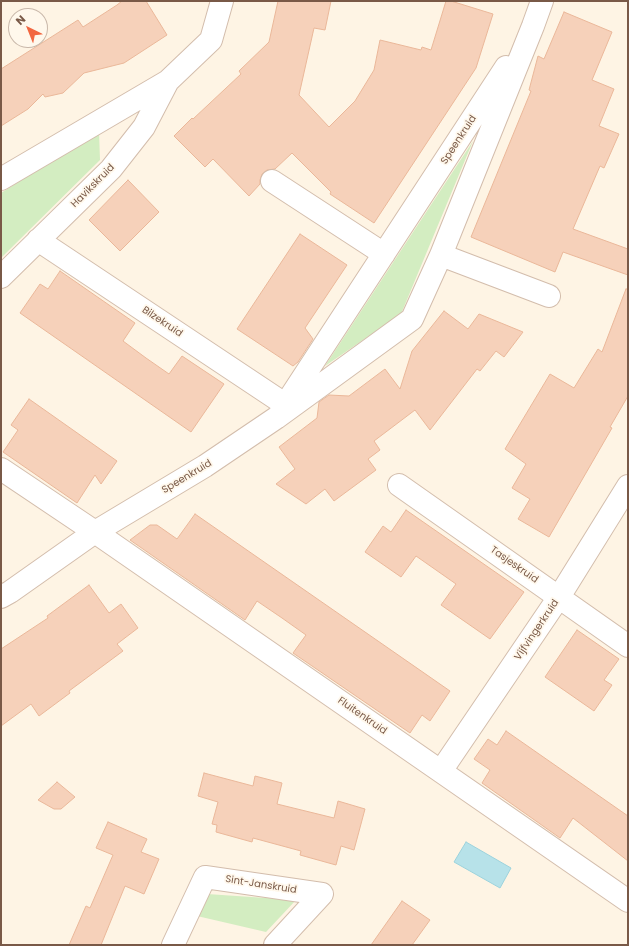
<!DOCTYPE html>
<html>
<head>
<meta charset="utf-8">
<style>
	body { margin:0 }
	#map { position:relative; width:629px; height:946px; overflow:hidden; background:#fef4e4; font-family:Poppins,sans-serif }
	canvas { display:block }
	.frame { position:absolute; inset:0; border:2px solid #795947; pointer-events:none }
	.north { position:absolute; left:8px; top:8px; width:40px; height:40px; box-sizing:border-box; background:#fff8ec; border:1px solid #c9b8aa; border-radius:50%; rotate:317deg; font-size:11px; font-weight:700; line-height:16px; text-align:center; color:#795947 }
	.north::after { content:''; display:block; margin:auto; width:14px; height:18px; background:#f26740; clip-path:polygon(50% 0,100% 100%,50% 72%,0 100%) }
</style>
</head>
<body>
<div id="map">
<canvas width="629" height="946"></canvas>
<div class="frame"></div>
<div class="north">N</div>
</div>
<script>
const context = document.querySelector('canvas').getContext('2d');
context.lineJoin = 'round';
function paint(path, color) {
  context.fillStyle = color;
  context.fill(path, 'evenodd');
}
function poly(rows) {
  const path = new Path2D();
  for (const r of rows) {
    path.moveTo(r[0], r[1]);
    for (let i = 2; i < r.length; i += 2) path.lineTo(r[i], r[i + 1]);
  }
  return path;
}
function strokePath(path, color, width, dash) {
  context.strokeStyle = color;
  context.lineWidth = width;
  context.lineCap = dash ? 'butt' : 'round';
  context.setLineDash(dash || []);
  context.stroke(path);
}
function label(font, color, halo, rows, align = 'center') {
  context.font = font + ' Poppins,sans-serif';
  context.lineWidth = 3.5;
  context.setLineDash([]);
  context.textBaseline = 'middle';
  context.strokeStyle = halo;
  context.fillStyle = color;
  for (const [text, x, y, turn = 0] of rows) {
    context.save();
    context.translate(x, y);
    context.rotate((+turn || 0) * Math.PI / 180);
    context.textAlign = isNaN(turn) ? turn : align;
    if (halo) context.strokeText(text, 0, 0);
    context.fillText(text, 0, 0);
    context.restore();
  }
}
paint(poly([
	[99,131,100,160,1,258,1,193],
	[473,141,401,314,325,366],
	[207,894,296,900,266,932,197,916]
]), '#d3edc1');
const water = poly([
	[466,842,511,868,500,888,454,862,466,842]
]);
paint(water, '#b7e2e9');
strokePath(water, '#9cd2dc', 1);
const building = poly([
	[122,1,146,1,167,35,124,63,84,73,63,93,45,97,43,94,28,109,1,126,1,69,78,20,83,27,117,5,122,1],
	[278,1,331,1,325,30,314,28,299,95,329,127,355,101,374,70,380,40,421,50,422,47,431,50,446,1,451,1,493,14,476,68,374,223,330,194,331,192,292,153,275,169,267,170,262,174,260,180,260,184,249,196,213,159,205,167,174,136,192,118,193,119,241,74,239,71,269,42,278,1],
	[564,12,612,32,592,80,614,89,599,126,619,134,604,168,600,166,573,229,628,249,628,275,563,252,555,272,471,237,531,91,529,90,538,56,544,59,564,12],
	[128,180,159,212,120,251,89,220,128,180],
	[300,234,347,265,305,328,313,339,298,362,293,366,237,329,300,234],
	[60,271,135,323,123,341,146,358,169,374,182,356,224,384,191,432,20,313,40,284,48,289,60,271],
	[626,289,628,289,628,396,610,427,612,428,549,537,518,519,530,499,512,488,526,464,505,449,550,374,574,388,598,349,602,352,626,289],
	[444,311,468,329,479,314,523,332,504,357,496,351,480,371,477,369,430,430,415,410,374,441,380,450,368,459,376,470,334,501,325,489,306,504,276,484,295,469,279,447,317,418,319,402,329,395,349,396,385,369,400,389,412,351,444,311],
	[29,399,117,461,101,484,95,475,77,503,3,452,18,430,11,425,29,399],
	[406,510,524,592,490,639,441,605,456,584,416,556,401,577,365,552,383,526,391,532,406,510],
	[195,514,450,691,430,721,422,715,410,733,293,653,306,635,282,618,257,601,245,620,130,540,150,525,157,525,177,539,195,514],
	[89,585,109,613,121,604,138,628,117,644,123,651,69,691,70,693,39,716,31,704,1,726,1,649,48,618,47,616,89,585],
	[577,630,619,659,604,680,612,685,594,711,545,677,577,630],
	[506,731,628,816,628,861,573,818,560,838,482,783,490,770,474,759,488,739,497,745,506,731],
	[204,773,253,786,255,776,282,783,277,804,334,818,338,801,365,809,354,850,341,846,336,865,300,855,301,851,253,838,252,842,216,832,217,825,212,824,218,802,198,796,204,773],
	[57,782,75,797,61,809,54,809,38,800,57,782],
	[108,822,147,839,141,852,159,859,144,894,125,886,101,945,69,945,86,906,90,908,113,855,96,848,108,822],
	[402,901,430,920,412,945,371,945,402,901]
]);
paint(building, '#f6d1ba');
strokePath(building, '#eab799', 1);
const minor = poly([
	[1,179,168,81],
	[272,181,384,254],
	[38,240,286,405],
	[441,255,549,296],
	[1,277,111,169,144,127,168,81,211,40,222,1],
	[285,405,506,67],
	[1,469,95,532,628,901],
	[399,485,628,646],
	[1,597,10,592,95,532,205,466,276,418,412,319,441,255,533,26,542,1],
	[441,771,559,597,628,486],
	[173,945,205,877,322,894,275,945]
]);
strokePath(minor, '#d3bdac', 24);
strokePath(minor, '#fff', 22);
label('10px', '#795947', '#fff8ec', [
	["Speenkruid",459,140,-57],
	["Havikskruid",93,186,-45],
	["Bilzekruid",162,322,34],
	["Speenkruid",187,477,-31],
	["Tasjeskruid",514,565,35],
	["Vijfvingerkruid",537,630,-56],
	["Fluitenkruid",362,716,35],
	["Sint-Janskruid",261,885,9]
]);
</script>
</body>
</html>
